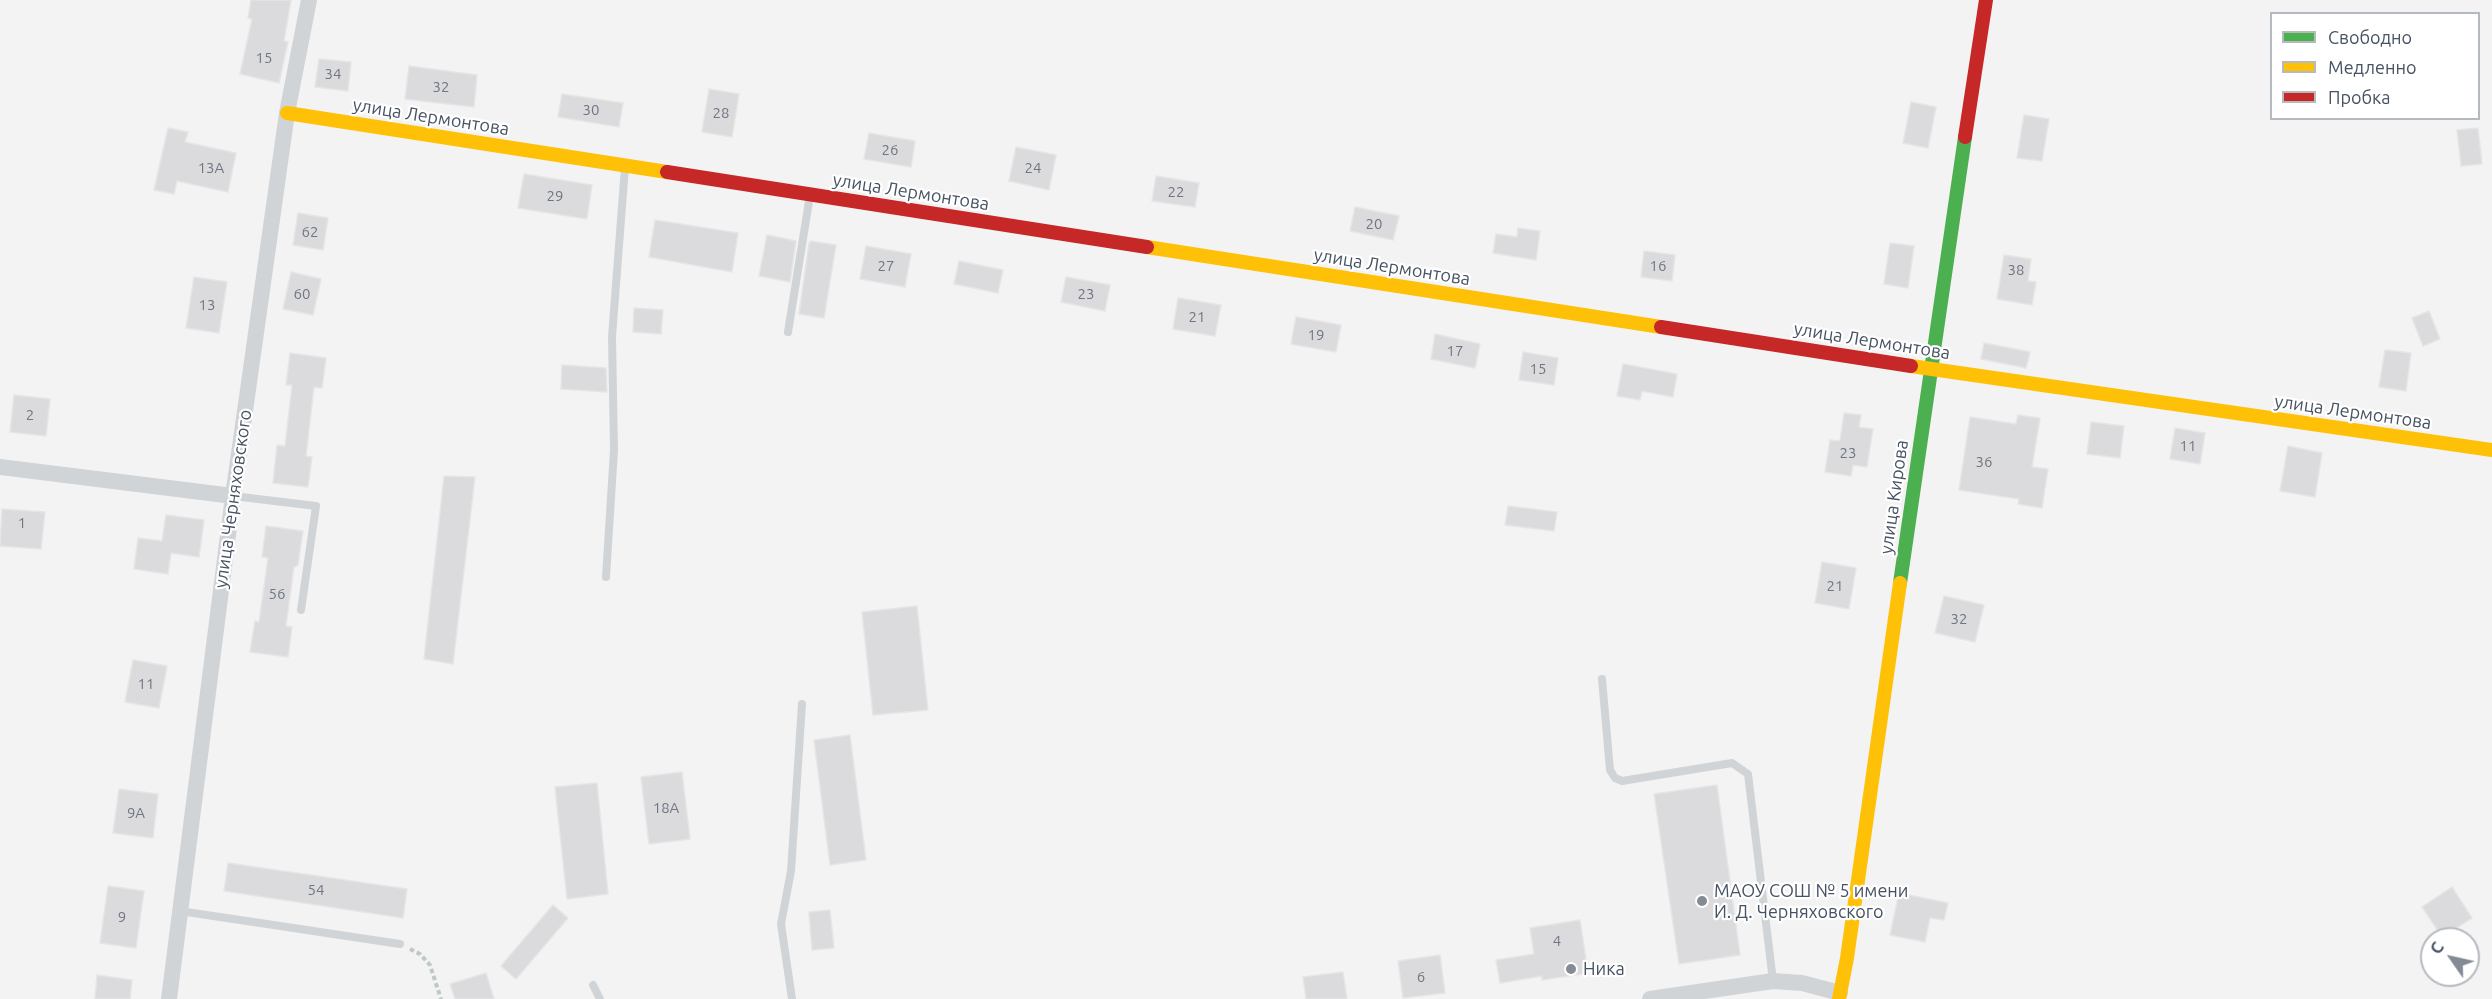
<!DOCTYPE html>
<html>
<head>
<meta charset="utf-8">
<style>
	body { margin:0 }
	#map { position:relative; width:2492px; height:999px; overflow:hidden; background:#f4f3f3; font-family:Ubuntu,sans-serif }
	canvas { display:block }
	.legend { position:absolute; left:2270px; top:12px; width:210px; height:108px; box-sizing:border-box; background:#fff; border:2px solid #b5bac1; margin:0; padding:8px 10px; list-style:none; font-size:18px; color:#475363 }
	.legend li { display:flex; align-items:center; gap:12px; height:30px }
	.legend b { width:30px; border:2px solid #b5bac1 }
	.north { position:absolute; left:2420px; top:927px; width:60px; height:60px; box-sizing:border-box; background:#fff; border:2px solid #b5bac1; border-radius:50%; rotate:304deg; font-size:16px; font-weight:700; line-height:24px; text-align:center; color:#475363 }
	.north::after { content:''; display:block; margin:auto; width:21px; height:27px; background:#848b95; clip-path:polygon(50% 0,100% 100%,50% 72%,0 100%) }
</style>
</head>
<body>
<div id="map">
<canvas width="2492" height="999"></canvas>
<ul class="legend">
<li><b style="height:8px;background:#4caf50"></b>Свободно</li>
<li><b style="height:8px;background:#ffc107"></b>Медленно</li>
<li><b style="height:8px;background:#c62828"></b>Пробка</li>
</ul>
<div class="north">С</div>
</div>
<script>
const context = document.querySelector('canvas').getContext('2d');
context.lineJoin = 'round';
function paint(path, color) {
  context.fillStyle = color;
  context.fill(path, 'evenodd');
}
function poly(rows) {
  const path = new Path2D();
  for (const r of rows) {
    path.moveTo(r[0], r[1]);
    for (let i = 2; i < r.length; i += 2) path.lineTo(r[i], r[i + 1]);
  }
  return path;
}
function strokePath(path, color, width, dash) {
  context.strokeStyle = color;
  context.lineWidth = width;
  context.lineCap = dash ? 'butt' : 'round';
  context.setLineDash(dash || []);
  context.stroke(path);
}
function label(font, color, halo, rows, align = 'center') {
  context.font = font + ' Ubuntu,sans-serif';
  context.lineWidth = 4.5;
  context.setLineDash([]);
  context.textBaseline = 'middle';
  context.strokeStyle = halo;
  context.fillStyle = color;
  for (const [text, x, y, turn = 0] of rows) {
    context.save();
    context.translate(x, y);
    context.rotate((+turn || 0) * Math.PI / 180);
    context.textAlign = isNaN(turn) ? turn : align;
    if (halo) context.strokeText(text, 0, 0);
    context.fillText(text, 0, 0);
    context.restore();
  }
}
const building = poly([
	[251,0,291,0,284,41,288,42,279,83,240,74,252,19,248,18,251,0],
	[319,59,351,62,348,91,315,87,319,59],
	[409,66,477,75,474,107,405,99,409,66],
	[709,89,739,94,732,137,702,132,709,89],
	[562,94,623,103,619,127,558,117,562,94],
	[1911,102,1936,107,1928,148,1903,143,1911,102],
	[2024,115,2049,119,2042,161,2017,158,2024,115],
	[168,128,188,132,185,142,236,153,228,192,177,181,174,194,154,190,168,128],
	[2478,128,2482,164,2461,166,2457,130,2478,128],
	[869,133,915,141,911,167,864,159,869,133],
	[1016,147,1056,155,1049,190,1009,181,1016,147],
	[524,174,592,185,587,219,518,208,524,174],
	[1156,176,1199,183,1195,207,1152,201,1156,176],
	[1355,207,1399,216,1393,240,1350,231,1355,207],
	[298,213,328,218,323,250,293,245,298,213],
	[655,220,738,233,732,272,649,257,655,220],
	[1518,228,1540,231,1536,260,1493,253,1496,234,1517,237,1518,228],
	[767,235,796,241,790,282,759,276,767,235],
	[811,241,836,245,824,318,799,314,809,243,811,241],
	[1890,243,1914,246,1908,288,1884,284,1890,243],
	[866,246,911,254,905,287,860,279,866,246],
	[1644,251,1675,255,1672,281,1641,277,1644,251],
	[2004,255,2031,259,2028,281,2036,282,2032,305,1997,299,2004,255],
	[959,261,1003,270,998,293,954,284,959,261],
	[291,272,321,279,313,315,283,309,291,272],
	[194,277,227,282,219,333,186,328,194,277],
	[1066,277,1110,285,1105,311,1061,302,1066,277],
	[1178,298,1221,305,1215,336,1173,329,1178,298],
	[634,308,663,310,661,334,633,332,634,308],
	[2429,311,2440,339,2423,346,2412,318,2429,311],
	[1296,317,1341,325,1336,352,1291,344,1296,317],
	[1435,334,1480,344,1475,368,1431,359,1435,334],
	[1984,343,2030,352,2026,368,1981,359,1984,343],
	[2385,350,2411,353,2406,391,2379,387,2385,350],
	[1523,352,1558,358,1554,385,1519,380,1523,352],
	[290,353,326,358,322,388,314,387,306,456,312,457,308,487,273,483,277,445,285,446,292,385,286,385,290,353],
	[1623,364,1677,374,1673,397,1642,391,1640,400,1617,396,1623,364],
	[562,365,606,368,607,392,561,389,562,365],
	[14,395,50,399,46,436,10,432,14,395],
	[1844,413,1861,415,1859,427,1873,429,1867,467,1853,465,1851,476,1825,472,1830,440,1840,441,1844,413],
	[2018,415,2040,418,2032,467,2048,469,2042,508,2018,504,2019,499,1959,490,1970,417,2016,424,2018,415],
	[2091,422,2124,426,2120,458,2087,454,2091,422],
	[2175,428,2205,433,2200,464,2170,459,2175,428],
	[2288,446,2322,453,2315,497,2280,491,2288,446],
	[444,476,475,477,453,664,424,659,444,476],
	[1508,506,1557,512,1554,531,1505,525,1508,506],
	[2,509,45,512,41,549,0,546,2,509],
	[166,515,204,520,199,557,171,553,168,574,134,569,138,538,162,541,166,515],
	[266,526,303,531,298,565,294,567,286,626,292,627,288,657,250,652,255,621,259,622,268,558,262,557,266,526],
	[1822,562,1856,568,1849,609,1815,603,1822,562],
	[1944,596,1984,605,1975,642,1935,633,1944,596],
	[917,606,928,710,873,715,862,612,917,606],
	[133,660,167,666,159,708,125,702,133,660],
	[850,735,866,860,830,865,814,740,850,735],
	[682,772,690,839,649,844,641,777,682,772],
	[597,783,608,894,567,899,555,787,597,783],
	[1717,785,1740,955,1679,964,1654,794,1717,785],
	[119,789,158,794,153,838,113,833,119,789],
	[228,863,407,889,403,918,224,891,228,863],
	[108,886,144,891,136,948,100,943,108,886],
	[2452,887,2472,918,2442,937,2422,907,2452,887],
	[1899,893,1948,903,1944,920,1930,918,1925,942,1890,935,1899,893],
	[553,905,568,918,516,979,501,966,553,905],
	[830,910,834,948,812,950,809,912,830,910],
	[1580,920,1588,973,1542,980,1542,976,1500,983,1496,960,1534,954,1530,928,1580,920],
	[1440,955,1445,993,1403,998,1398,961,1440,955],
	[1343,972,1347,999,1306,999,1303,977,1343,972],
	[486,973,494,999,455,999,450,984,486,973],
	[97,975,132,980,130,999,95,999,97,975]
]);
paint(building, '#dbdbdd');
strokePath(building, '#e5e5e6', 1.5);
strokePath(poly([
	[410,949,420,954,430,965,441,999]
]), '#bcc9c7', 4, [4.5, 3]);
strokePath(poly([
	[788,332,810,195],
	[233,496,316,506,301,610],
	[606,577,614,450,612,337,625,167],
	[1602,679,1610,770,1615,778,1622,781,1732,763,1748,774,1773,981],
	[180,911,400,944],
	[593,985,600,999],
	[792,999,781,924,791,871,802,704]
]), '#d1d4d7', 8);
strokePath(poly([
	[0,467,233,496],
	[169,999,233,496,287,113,309,0],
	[1650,999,1773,981,1802,983,1840,993]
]), '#d1d4d7', 16);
strokePath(poly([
	[1900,583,1965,137]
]), '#4caf50', 14);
strokePath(poly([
	[287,113,667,172],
	[1147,247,1661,327],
	[1911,366,2492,450],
	[1839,999,1847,958,1900,583]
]), '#ffc107', 14);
strokePath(poly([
	[1965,137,1986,0],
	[667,172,1147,247],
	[1661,327,1911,366]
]), '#c62828', 14);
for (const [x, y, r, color] of [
	[1702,901,6,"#848b95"],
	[1571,969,6,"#848b95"]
]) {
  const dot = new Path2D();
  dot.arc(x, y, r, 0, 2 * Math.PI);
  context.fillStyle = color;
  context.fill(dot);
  strokePath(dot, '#fff', 2);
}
label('15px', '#6e7683', null, [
	["15",264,58],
	["34",333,74],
	["32",441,87],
	["30",591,110],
	["28",721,113],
	["26",890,150],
	["13А",211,168],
	["24",1033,168],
	["22",1176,192],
	["29",555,196],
	["20",1374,224],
	["62",310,232],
	["27",886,266],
	["16",1658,266],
	["38",2016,270],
	["60",302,294],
	["23",1086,294],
	["13",207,305],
	["21",1197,317],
	["19",1316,335],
	["17",1455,351],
	["15",1538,369],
	["2",30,415],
	["11",2188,446],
	["23",1848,453],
	["36",1984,462],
	["1",22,523],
	["21",1835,586],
	["56",277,594],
	["32",1959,619],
	["11",146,684],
	["18А",666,808],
	["9А",136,813],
	["54",316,890],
	["9",122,917],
	["4",1557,941],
	["6",1421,977]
]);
label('18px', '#475363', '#fff', [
	["улица Лермонтова",431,117,9],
	["улица Лермонтова",911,192,9],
	["улица Лермонтова",1392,267,9],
	["улица Лермонтова",1872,341,9],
	["улица Лермонтова",2353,412,8],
	["улица Кирова",1894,497,-82],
	["улица Черняховского",233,499,-82]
]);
label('18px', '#475363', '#fff', [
	["МАОУ СОШ № 5 имени",1714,891],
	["И. Д. Черняховского",1714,912],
	["Ника",1583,969]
], 'left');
</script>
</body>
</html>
